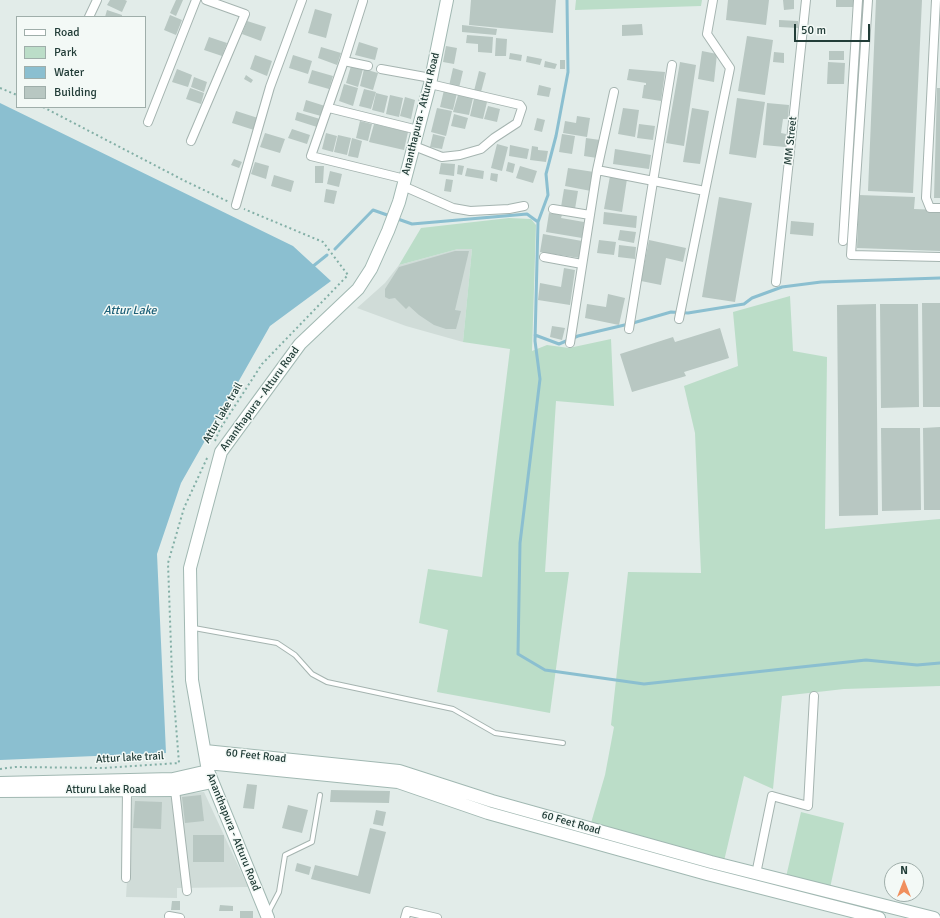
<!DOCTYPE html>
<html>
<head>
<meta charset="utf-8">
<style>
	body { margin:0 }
	#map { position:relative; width:940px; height:918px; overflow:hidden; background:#e2ece9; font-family:Signika,sans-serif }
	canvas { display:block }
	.legend { position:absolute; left:16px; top:16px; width:130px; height:92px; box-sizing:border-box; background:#f3f9f6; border:1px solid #9faeaa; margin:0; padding:5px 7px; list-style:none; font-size:12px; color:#223d38 }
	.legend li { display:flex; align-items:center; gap:8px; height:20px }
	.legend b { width:20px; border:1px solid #9faeaa }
	.north { position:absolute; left:884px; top:862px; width:40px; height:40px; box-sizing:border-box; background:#f3f9f6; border:1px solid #9faeaa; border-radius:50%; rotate:0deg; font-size:11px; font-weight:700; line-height:16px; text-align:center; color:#223d38 }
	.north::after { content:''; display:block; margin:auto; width:14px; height:18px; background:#f08f5d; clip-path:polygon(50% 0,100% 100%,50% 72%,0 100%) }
	.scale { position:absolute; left:794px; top:24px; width:76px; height:18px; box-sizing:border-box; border:2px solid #223d38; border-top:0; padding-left:5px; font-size:12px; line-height:14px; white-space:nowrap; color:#223d38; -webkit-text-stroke:3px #f3f9f6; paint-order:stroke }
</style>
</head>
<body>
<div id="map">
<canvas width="940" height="918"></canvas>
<ul class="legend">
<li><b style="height:5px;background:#fff"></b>Road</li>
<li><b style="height:11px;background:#bbddc8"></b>Park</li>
<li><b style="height:11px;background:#8bbfd0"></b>Water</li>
<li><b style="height:11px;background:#b8c7c2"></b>Building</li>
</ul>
<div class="north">N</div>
<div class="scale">50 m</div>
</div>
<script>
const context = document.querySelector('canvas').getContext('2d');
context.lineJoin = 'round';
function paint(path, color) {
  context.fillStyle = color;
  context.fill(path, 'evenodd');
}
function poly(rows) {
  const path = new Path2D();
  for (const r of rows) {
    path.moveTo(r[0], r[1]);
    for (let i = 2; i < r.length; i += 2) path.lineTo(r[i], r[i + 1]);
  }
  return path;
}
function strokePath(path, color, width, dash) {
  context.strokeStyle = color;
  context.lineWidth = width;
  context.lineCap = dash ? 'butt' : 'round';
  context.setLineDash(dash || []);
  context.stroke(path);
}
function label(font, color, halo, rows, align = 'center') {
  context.font = font + ' Signika,sans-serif';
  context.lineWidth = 3;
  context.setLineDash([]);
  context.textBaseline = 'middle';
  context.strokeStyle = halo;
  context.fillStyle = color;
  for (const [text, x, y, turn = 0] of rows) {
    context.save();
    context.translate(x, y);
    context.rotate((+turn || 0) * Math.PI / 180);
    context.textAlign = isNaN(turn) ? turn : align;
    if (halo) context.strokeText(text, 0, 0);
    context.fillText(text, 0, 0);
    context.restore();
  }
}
paint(poly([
	[458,249,472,249,463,342,406,326,357,308,385,283,399,265],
	[204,792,248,887,177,888,177,898,126,897,132,798]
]), '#d0dcd8');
paint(poly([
	[576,0,702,0,701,6,575,10],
	[509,218,531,219,536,225,532,351,547,345,569,348,611,339,614,406,556,401,545,572,569,572,550,713,437,692,448,630,419,623,428,569,482,577,510,349,463,342,472,249,458,249,399,265,421,228],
	[790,296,793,351,827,357,825,529,940,519,940,686,844,689,782,696,773,789,744,776,724,861,591,823,605,775,614,727,611,725,628,572,701,573,695,433,684,386,738,366,733,312],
	[801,812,844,823,830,888,786,877]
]), '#bbddc8');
paint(poly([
	[0,103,293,246,331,281,270,326,181,483,157,554,166,753,0,760]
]), '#8bbfd0');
strokePath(poly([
	[395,218,412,224,527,214,538,222,535,341,540,379,520,543,518,654,545,670,644,684,866,660,917,665,940,663],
	[538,222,548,195,546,174,556,136,568,72,567,0],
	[335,249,373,210,390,216],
	[312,267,327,255],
	[535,335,559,344,578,336,633,323,671,312,688,313,744,304,752,298,782,287,821,282,940,278]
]), '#8bbfd0', 3);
paint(poly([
	[110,0,125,0,127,1,122,12,107,5],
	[176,0,183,0,176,16,170,13],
	[471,0,556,0,553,33,469,25],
	[728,0,769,0,766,25,726,20],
	[783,0,794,0,794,9,784,10],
	[836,0,854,0,853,7,836,7],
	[876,0,922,0,913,193,868,191],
	[315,9,332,14,326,38,308,33],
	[107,10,122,15,122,17,105,17],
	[170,15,182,20,176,35,164,30],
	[779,20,798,21,798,28,779,27],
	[247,21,266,27,261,41,242,34],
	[642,24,643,35,622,36,622,25],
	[462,25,497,29,496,35,462,32],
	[467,35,493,37,492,53,478,52,478,44,466,43],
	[747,36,773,40,765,95,738,91],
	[209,37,227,43,222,56,204,50],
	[496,38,507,39,506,56,495,56],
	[359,42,378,48,375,60,355,55],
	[446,46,457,48,454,64,443,62],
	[321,47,341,53,337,65,318,58],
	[702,51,717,54,714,82,698,79],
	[829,51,844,51,844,60,829,60],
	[774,52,784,53,784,63,773,62],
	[510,53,522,55,521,61,509,59],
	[255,55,272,61,267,76,250,69],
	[293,55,312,61,308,74,289,68],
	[527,56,542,59,540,65,526,62],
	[560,60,565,60,565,69,560,69],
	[545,61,557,64,555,69,544,67],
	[680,62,696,65,684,146,666,143],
	[828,62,845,63,844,84,827,84],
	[351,66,363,69,358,87,346,83],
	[453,68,463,71,459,88,449,86],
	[177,69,192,75,188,87,172,82],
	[364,69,378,73,373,90,360,86],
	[629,69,665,72,661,101,642,98,644,85,646,85,646,83,627,80],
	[312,70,333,76,329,89,308,83],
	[479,71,486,73,481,92,474,91],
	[246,75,253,80,251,83,244,79],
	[194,77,207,82,204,92,191,87],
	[344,84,358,88,353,106,339,101],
	[539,85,551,88,549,97,537,95],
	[190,88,204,93,201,104,186,99],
	[937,88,940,88,940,198,934,198],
	[364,89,376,92,371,109,359,106],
	[444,90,457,93,453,110,440,107],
	[376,93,388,96,384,113,372,110],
	[390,95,403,98,399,117,386,114],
	[458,95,473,98,469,115,453,112],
	[405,97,415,100,411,119,400,116],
	[737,98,765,102,756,158,729,154],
	[474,99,487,102,483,119,470,116],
	[306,100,325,106,321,116,303,111],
	[767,103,789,105,788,119,783,119,781,133,786,134,785,147,763,145],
	[488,106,500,109,497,122,484,119],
	[437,108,452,111,446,136,431,132],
	[623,108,639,110,635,137,618,134],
	[692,108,709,111,700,164,683,162],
	[236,111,258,118,254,130,232,123],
	[297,112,320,119,317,127,295,120],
	[454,114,468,118,465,129,451,126],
	[577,116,590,118,587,137,563,133,565,121,576,123],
	[537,118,545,120,542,132,534,130],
	[360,121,372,124,368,141,356,138],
	[374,124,408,132,404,150,369,142],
	[639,124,655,126,653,140,637,138],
	[292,129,310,135,307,144,288,138],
	[265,133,285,139,280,153,260,147],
	[326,133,337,136,333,152,322,149],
	[433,134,445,137,442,149,430,147],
	[562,134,575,136,572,154,559,152],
	[338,135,351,138,347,155,334,152],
	[352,138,362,141,358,158,348,156],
	[586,138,600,140,597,158,584,156],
	[497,144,508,147,502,171,491,168],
	[510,145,529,149,527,159,509,156],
	[532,146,538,147,538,150,548,151,546,162,530,160],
	[615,149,651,155,649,169,613,164],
	[234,159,242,162,239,168,231,165],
	[255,162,269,166,266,179,251,174],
	[508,162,515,164,513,173,506,171],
	[441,163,455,164,454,176,439,174],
	[458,165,464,166,462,175,457,174],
	[315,166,324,166,323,183,315,183],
	[520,166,537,171,533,183,516,178],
	[467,168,484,171,483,179,465,176],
	[568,168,594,172,591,191,565,186],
	[330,171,342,174,339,187,327,184],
	[491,173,498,174,497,182,490,180],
	[274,175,294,181,291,192,271,186],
	[610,176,627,179,622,212,604,209],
	[446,179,453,180,451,192,444,191],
	[326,189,337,191,334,204,324,202],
	[564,189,578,191,575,209,561,207],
	[859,195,915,197,914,209,940,210,940,251,857,248],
	[719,197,752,203,735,302,702,297],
	[604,212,637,216,636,228,603,224],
	[549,213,562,215,561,218,584,222,582,238,546,232],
	[791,221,814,223,813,236,790,234],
	[620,230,636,232,634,243,618,240],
	[543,234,582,241,580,258,540,252],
	[599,240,616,242,614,255,597,253],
	[649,240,686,248,683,262,666,258,661,285,641,281],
	[619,245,636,247,635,259,618,257],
	[455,251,469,251,455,310,461,311,456,329,446,329,434,325,419,315,409,306,406,309,395,298,389,299,385,297,385,289,399,267],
	[564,268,575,270,570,305,538,300,540,283,561,287],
	[608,294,625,298,619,325,585,318,587,304,606,307],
	[922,303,940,303,940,407,923,407],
	[876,304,878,515,839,516,837,305],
	[880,304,918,304,919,407,881,408],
	[552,326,565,328,562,340,550,337],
	[720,328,729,358,684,372,686,376,632,392,620,354,673,337,675,342],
	[940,427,940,510,924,510,923,428],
	[881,428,920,428,921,510,882,511],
	[247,784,257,785,254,809,243,808],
	[331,790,390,791,389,803,330,802],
	[201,795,204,821,185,823,182,797],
	[135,801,162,802,161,829,133,828],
	[288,805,308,810,302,833,282,828],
	[376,810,386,812,383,826,373,824],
	[370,828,386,832,370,894,311,879,315,865,358,876],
	[193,835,224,835,224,862,193,862],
	[297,863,311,867,309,875,295,871],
	[172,901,180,901,180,910,171,910],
	[220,905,233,906,233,911,219,911],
	[240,911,253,911,253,918,240,918]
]), '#b8c7c2');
const lane = poly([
	[194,628,277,643,295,655,312,674,327,682,453,709,495,733,563,743],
	[269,911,279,892,285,855,312,842,320,795]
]);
const street = poly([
	[868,0,851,255,940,257],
	[936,0,926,198,930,208,940,208],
	[89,17,97,0],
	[344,61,363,1],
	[368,66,344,61,311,156,405,179],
	[381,69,431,78],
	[614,92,597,170,705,191],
	[329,108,418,130],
	[148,122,196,0],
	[191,141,245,14,206,0],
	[414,146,442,157,460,155,481,149,494,138,517,123,522,108,520,105,430,84],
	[403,186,453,208,470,211,509,209,524,206],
	[236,205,270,87,302,0],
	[553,209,590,215],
	[843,241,858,0],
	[544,257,582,264],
	[776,282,806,0],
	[679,319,730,68,707,34,713,0],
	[629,329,672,65],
	[570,343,597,170],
	[175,790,187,891],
	[756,874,772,796,808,806,814,696],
	[126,878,127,790],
	[169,916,180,918],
	[405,918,407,911,437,918]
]);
const secondary = poly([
	[205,751,399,771,492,801,711,862,934,918],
	[207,763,398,782,488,813,707,874,879,918],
	[0,783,173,779,208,771],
	[0,791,175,790,212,782],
	[268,918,208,771,192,680,190,568,221,452,300,344,358,289,371,269,388,231,399,202,430,84,447,0]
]);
strokePath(lane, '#a5b4b0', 6);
strokePath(street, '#a5b4b0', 10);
strokePath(secondary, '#a1b8b2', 14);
strokePath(poly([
	[0,88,17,95],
	[43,107,185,181,229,202],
	[215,441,220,429,262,364,348,275,323,242,244,209],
	[0,769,15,767,103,768,179,763,172,675,168,563,184,508,208,456]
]), '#83afa6', 2, [2, 3]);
strokePath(lane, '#fff', 4);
strokePath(street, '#fff', 8);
strokePath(secondary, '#fff', 12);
label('11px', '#223d38', '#f3f9f6', [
	["Ananthapura - Atturu Road",421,114,-76],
	["MM Street",791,141,-84],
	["Ananthapura - Atturu Road",260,399,-54],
	["Attur lake trail",223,413,-60],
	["60 Feet Road",256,756,6],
	["Attur lake trail",130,758,-3],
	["Atturu Lake Road",106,790],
	["60 Feet Road",571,823,16],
	["Ananthapura - Atturu Road",233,832,68]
]);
label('italic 12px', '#1d6078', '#f3f9f6', [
	["Attur Lake",130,311]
]);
</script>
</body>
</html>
